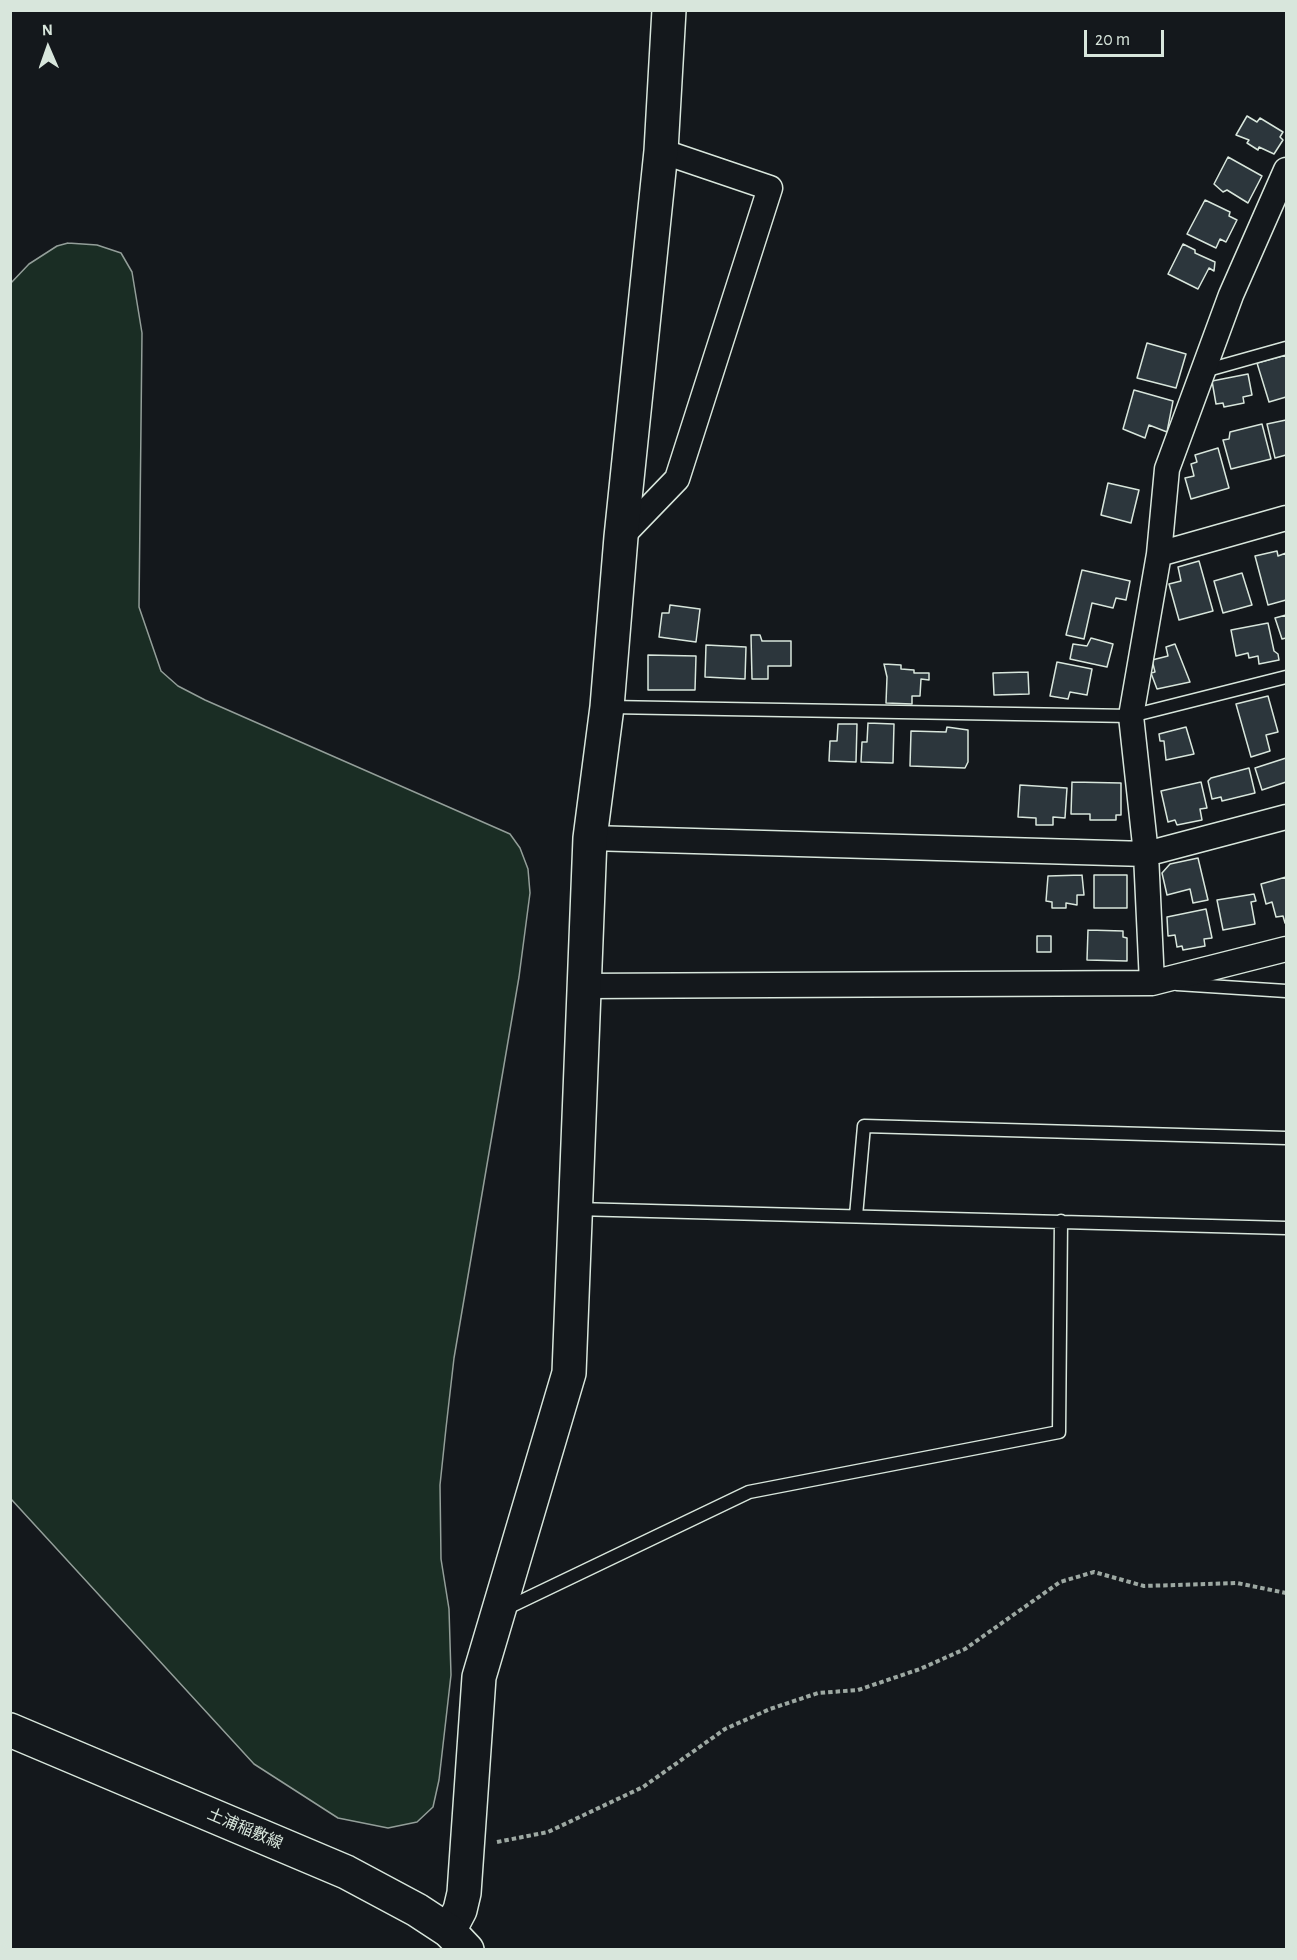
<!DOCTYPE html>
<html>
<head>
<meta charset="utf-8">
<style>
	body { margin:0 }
	#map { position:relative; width:1297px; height:1960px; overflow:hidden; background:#14181c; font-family:"Alegreya Sans",sans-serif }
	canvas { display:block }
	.frame { position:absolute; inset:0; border:12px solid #d8e6dc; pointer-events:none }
	.north { position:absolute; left:18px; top:18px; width:60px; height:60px; -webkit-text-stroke:4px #14181c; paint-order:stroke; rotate:358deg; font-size:16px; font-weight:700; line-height:24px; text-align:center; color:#d8e6dc }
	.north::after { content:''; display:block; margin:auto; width:21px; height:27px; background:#d8e6dc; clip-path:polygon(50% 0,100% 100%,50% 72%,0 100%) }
	.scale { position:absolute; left:1084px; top:30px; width:80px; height:27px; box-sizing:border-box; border:3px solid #d8e6dc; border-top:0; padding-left:8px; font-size:18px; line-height:21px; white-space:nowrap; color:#d8e6dc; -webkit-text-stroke:4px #14181c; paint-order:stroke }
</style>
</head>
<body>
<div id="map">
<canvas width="1297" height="1960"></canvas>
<div class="frame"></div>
<div class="north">N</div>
<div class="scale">20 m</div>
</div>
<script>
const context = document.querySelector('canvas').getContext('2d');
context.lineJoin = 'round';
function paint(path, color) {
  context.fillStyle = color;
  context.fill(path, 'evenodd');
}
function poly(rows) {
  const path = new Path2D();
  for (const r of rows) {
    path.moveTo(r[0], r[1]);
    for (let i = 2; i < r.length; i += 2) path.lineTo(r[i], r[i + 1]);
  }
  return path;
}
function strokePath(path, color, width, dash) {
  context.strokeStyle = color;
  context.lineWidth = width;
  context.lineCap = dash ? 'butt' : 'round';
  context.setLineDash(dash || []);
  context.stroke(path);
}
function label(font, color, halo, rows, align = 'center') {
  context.font = font + ' "Alegreya Sans","Noto Sans JP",sans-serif';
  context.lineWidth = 4.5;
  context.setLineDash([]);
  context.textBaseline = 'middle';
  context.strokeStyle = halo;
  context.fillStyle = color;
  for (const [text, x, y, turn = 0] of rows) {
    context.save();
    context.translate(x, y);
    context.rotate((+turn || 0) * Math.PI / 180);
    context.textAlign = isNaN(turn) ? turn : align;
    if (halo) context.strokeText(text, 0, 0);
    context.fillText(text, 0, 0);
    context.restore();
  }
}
const green = poly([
	[68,243,97,245,121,253,132,272,142,333,139,607,161,671,178,686,205,700,510,834,520,848,528,869,530,893,519,977,454,1358,446,1428,440,1485,441,1559,449,1609,451,1675,439,1780,433,1807,417,1822,388,1828,338,1818,254,1764,11,1499,10,284,29,264,57,246,68,243]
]);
paint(green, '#1a2d24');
strokePath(green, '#939e99', 1.5);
const building = poly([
	[1247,116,1257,122,1260,118,1283,132,1280,137,1283,140,1274,154,1259,147,1258,150,1247,143,1249,140,1236,135,1247,116],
	[1228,157,1262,176,1248,203,1227,190,1223,192,1214,184,1228,157],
	[1205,200,1230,212,1229,216,1237,220,1226,242,1220,239,1216,248,1187,234,1205,200],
	[1183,244,1195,250,1195,253,1215,262,1214,271,1209,268,1198,289,1168,274,1183,244],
	[1147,343,1186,354,1176,388,1137,378,1147,343],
	[1286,355,1286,397,1269,402,1257,363,1286,355],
	[1248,374,1252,395,1243,397,1244,403,1224,407,1223,403,1216,404,1212,381,1248,374],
	[1134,390,1173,401,1167,432,1149,425,1145,438,1123,429,1134,390],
	[1286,420,1286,455,1275,458,1267,424,1286,420],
	[1262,424,1271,459,1231,469,1223,440,1229,439,1230,432,1262,424],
	[1218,448,1229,488,1191,499,1185,478,1194,476,1191,464,1197,462,1195,455,1218,448],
	[1108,483,1139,490,1131,523,1101,515,1108,483],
	[1277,551,1278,556,1286,553,1286,600,1268,605,1255,556,1277,551],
	[1199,561,1213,611,1179,620,1169,584,1181,581,1178,567,1199,561],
	[1082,570,1130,581,1126,600,1116,598,1113,608,1092,603,1084,639,1066,635,1082,570],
	[1242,573,1252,605,1223,613,1214,581,1242,573],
	[670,605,700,609,696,642,659,637,662,613,669,613,670,605],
	[1286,615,1286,639,1286,638,1282,639,1275,618,1286,615],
	[1268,623,1274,651,1278,654,1279,660,1259,664,1258,656,1249,658,1248,653,1236,656,1231,630,1268,623],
	[751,635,760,635,762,641,791,641,791,666,768,666,768,679,752,679,751,635],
	[1091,638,1113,644,1107,667,1070,659,1073,644,1087,646,1091,638],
	[1175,644,1190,682,1157,689,1151,673,1155,672,1152,660,1168,656,1166,647,1175,644],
	[706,645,746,647,745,679,705,677,706,645],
	[648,655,696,656,695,690,648,690,648,655],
	[1057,662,1092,669,1087,695,1070,692,1068,699,1050,696,1057,662],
	[884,664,901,665,901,669,914,670,914,673,929,673,929,680,921,679,920,696,912,696,912,704,886,703,887,677,884,664],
	[1028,672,1029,694,994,695,993,673,1028,672],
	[1268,696,1278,732,1266,735,1270,751,1251,757,1236,704,1268,696],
	[868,723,894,724,893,763,861,762,862,742,867,742,868,723],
	[838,724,857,724,856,762,829,761,830,741,837,741,838,724],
	[947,727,968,730,968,762,965,768,910,766,911,731,946,732,947,727],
	[1186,727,1194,754,1166,760,1164,741,1160,741,1159,734,1186,727],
	[1286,758,1286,782,1262,790,1255,768,1286,758],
	[1249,768,1255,793,1222,801,1221,797,1212,799,1208,781,1211,778,1249,768],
	[1072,782,1121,783,1121,815,1116,815,1116,820,1090,820,1090,814,1071,814,1072,782],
	[1201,782,1207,808,1200,809,1202,820,1177,825,1175,820,1168,822,1161,791,1201,782],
	[1020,785,1067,788,1065,818,1053,817,1053,825,1036,825,1036,818,1018,817,1020,785],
	[1198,858,1208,900,1193,903,1190,889,1167,895,1162,873,1170,864,1198,858],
	[1082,875,1084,895,1077,895,1077,905,1066,903,1066,908,1052,908,1052,902,1046,901,1048,876,1082,875],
	[1094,875,1127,875,1127,908,1094,908,1094,875],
	[1286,877,1286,923,1285,923,1283,916,1276,917,1272,902,1266,904,1261,884,1286,877],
	[1254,894,1256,901,1251,902,1255,924,1223,930,1217,900,1254,894],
	[1206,909,1212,938,1204,939,1205,946,1183,950,1182,946,1177,947,1175,935,1168,936,1167,917,1206,909],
	[1088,930,1123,931,1123,937,1127,938,1127,961,1087,960,1088,930],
	[1037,936,1051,936,1051,952,1037,952,1037,936]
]);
paint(building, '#2c363c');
strokePath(building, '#d8e6dc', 1.5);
const lane = poly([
	[1204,371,1286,348],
	[609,707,1131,716,1286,677],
	[1177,984,1286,991],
	[576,1209,1286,1228],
	[856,1216,864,1126,1286,1138],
	[505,1609,749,1492,1059,1432,1061,1221]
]);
const street = poly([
	[621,537,677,479,770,188,661,151],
	[1159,554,1167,469,1231,295,1286,170],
	[590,838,1146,854,1286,817],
	[1152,983,1146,854,1131,716,1159,554,1286,518],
	[583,986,1152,983,1286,949]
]);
const secondary = poly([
	[449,1931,460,1910,464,1893,479,1677,569,1373,590,838,607,707,621,537,661,151,669,10]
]);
const primary = poly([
	[10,1730,346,1872,417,1910,449,1931,467,1950]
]);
strokePath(lane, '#d8e6dc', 15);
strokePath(street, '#d8e6dc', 27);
strokePath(secondary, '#d8e6dc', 36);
strokePath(primary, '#d8e6dc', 36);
strokePath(poly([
	[497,1842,548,1832,643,1787,725,1729,770,1709,818,1693,858,1690,920,1669,965,1649,1060,1582,1094,1572,1144,1586,1237,1583,1286,1593]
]), '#9da8a2', 4, [4.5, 3]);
strokePath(lane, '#14181c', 12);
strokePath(street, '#14181c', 24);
strokePath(secondary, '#14181c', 33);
strokePath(primary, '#14181c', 33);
label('16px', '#d8e6dc', '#14181c', [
	["土浦稲敷線",245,1829,23]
]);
</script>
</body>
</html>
